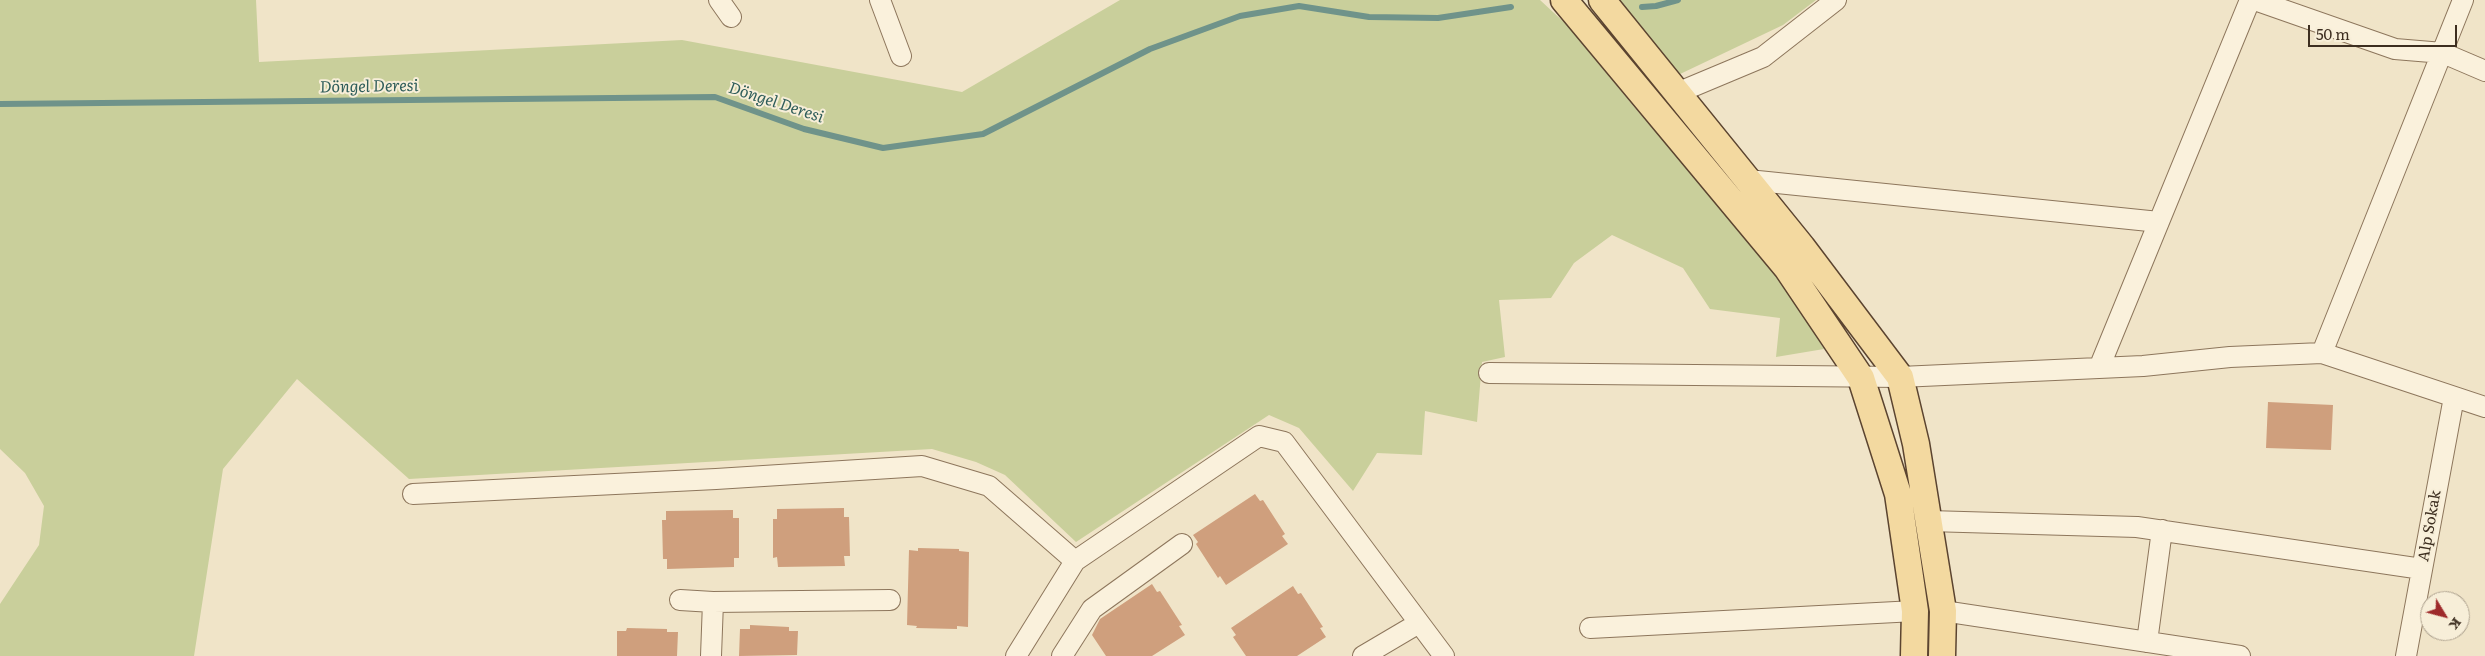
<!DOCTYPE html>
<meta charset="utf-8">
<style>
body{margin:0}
#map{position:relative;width:2485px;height:656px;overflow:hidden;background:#f0e4c8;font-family:Literata,serif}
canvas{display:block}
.north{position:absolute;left:2420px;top:591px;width:50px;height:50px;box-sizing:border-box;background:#f7eed8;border:1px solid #ada18e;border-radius:50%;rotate:127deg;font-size:14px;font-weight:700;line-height:20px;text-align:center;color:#3d2e20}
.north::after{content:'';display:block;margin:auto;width:18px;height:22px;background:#9e2a2b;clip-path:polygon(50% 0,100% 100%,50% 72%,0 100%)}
.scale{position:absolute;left:2308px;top:25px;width:149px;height:22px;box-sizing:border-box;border:2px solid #3d2e20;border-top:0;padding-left:6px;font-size:15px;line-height:18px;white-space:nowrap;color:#3d2e20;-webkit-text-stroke:4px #f7eed8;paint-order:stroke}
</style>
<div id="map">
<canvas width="2485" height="656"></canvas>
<div class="north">K</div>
<div class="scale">50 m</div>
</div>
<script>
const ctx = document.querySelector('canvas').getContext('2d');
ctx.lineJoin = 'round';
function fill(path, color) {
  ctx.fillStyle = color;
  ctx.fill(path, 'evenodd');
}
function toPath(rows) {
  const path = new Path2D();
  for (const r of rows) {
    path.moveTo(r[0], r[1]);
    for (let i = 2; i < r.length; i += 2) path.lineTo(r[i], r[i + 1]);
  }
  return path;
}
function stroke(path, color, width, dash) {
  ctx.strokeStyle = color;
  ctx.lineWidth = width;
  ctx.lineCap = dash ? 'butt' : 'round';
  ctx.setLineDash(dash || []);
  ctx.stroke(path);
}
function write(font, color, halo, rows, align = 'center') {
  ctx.font = font + ' Literata,serif';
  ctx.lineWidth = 4;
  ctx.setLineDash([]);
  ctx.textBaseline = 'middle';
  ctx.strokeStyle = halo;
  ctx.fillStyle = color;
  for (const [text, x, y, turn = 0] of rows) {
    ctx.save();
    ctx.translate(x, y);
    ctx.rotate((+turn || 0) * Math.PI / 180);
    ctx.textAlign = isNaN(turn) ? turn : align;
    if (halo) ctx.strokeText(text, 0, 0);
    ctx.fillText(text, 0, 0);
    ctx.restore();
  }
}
const green = toPath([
 [0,0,256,0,259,62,682,40,962,92,1120,0,1540,0,1567,25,1635,108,1776,268,1824,349,1776,357,1780,318,1710,309,1683,268,1612,235,1574,263,1551,298,1499,300,1505,357,1482,362,1477,422,1425,411,1422,455,1377,453,1353,491,1299,428,1269,415,1076,542,1005,475,976,462,932,449,409,479,297,379,223,469,194,656,0,656,0,604,39,545,44,506,25,473,0,449],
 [1620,0,1816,0,1783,25,1678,75]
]);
const stream = toPath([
 [1642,7,1656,6,1678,0],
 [0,104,715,97,804,129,883,148,983,134,1150,49,1240,16,1299,6,1369,17,1438,18,1511,7]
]);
const building = toPath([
 [2268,402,2333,405,2331,450,2266,448],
 [1255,494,1260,501,1263,500,1285,534,1282,536,1288,544,1226,585,1220,576,1218,578,1196,544,1198,542,1193,535],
 [844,508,844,517,849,517,850,556,844,556,845,566,778,567,777,557,773,558,773,519,777,519,777,509],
 [733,510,733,518,739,518,739,558,734,558,734,567,667,569,667,559,663,559,662,520,666,520,666,511],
 [918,548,959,549,959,551,969,552,968,627,957,626,957,629,916,628,917,626,907,625,909,550,918,551],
 [1152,584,1157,592,1160,591,1182,625,1179,626,1185,635,1152,656,1106,656,1092,635,1100,619],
 [1293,586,1298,594,1301,593,1323,627,1320,628,1326,637,1297,656,1246,656,1233,637,1236,635,1231,628],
 [750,625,789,627,789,631,798,631,797,655,739,656,740,629,750,629],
 [627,628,667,629,667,632,678,632,677,656,617,656,617,631,626,631]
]);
const minor = toPath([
 [719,0,731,17],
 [880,0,901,56],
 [2255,0,2395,49,2443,53,2485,71],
 [1677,93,1763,57,1836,0],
 [1748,180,2159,222],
 [2322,353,2463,0],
 [2099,368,2250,0],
 [1489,373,1900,377,2143,366,2230,357,2322,353,2485,407],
 [413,494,716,479,922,466,989,486,1075,561],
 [1929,521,2137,527,2422,569],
 [680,600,713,602,890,600],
 [1943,611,2240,656],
 [1590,628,1915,611],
 [2147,642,2162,530],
 [711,656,713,602],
 [1016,656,1075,561,1259,436,1284,442,1444,656],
 [1062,656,1092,609,1182,544],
 [1363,656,1419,623],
 [2406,656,2454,397]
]);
const major = toPath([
 [1564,0,1787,268,1861,378,1898,494,1915,611,1914,656],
 [1602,0,1802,247,1900,377,1916,444,1943,611,1942,656]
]);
const streetNames = [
 ["Alp Sokak",2430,526,-80]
];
const waterNames = [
 ["Döngel Deresi",369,87,-1],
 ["Döngel Deresi",776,103,18]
];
fill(green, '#c9cf9b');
stroke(stream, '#6f938a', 6);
fill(building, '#cf9f7d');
stroke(minor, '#8d765c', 22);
stroke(major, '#5b4430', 29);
stroke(minor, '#faf1dc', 20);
stroke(major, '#f3d9a0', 26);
write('15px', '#3d2e20', '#f7eed8', streetNames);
write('italic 16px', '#2f5d5a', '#f7eed8', waterNames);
</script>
